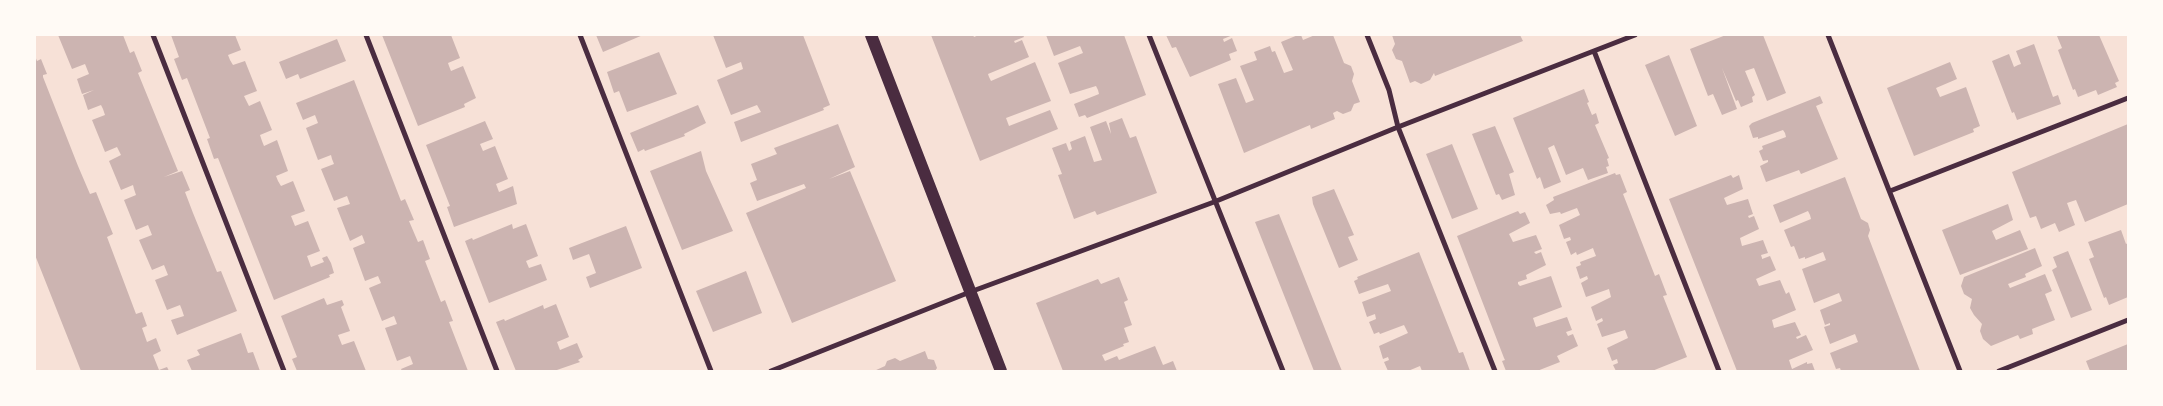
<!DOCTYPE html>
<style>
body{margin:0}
#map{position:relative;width:2163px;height:406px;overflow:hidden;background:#f7e1d7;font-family:Figtree,sans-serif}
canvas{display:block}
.frame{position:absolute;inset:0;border:36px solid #fffaf5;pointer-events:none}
</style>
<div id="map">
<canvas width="2163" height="406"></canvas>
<div class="frame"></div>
</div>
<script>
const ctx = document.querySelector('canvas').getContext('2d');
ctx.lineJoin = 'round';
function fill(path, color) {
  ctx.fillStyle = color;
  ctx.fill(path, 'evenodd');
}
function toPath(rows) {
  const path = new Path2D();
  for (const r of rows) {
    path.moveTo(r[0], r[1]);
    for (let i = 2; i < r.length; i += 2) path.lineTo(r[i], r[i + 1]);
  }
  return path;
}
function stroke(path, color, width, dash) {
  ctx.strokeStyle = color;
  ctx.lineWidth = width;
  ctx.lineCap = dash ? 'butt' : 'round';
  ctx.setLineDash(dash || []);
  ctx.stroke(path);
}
const building = toPath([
 [58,35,123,35,130,53,134,51,142,71,138,73,178,171,164,177,182,171,190,190,185,192,193,213,217,272,221,271,237,311,177,335,171,320,184,316,182,310,180,305,167,310,155,280,168,275,164,265,152,270,139,240,152,235,148,225,136,230,124,200,136,195,134,189,133,185,121,190,109,161,121,155,117,147,105,152,92,120,105,115,103,109,101,105,88,110,83,95,94,90,82,94,77,79,89,74,85,64,72,69],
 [171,35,235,35,241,50,228,55,230,60,233,65,245,61,257,91,244,96,249,106,260,101,272,130,260,135,262,141,264,146,277,140,288,171,276,176,278,181,281,186,293,181,305,211,291,216,295,226,308,221,320,251,307,256,311,267,324,262,322,258,327,256,331,263,334,273,329,275,330,277,274,300,218,158,214,159,207,139,210,138,187,78,182,80,174,59,179,57],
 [382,35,451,35,460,58,448,63,449,66,451,71,463,66,476,98,464,104,465,107,418,126],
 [596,35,643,35,603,52],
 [713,35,803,35,830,105,823,108,824,110,741,142,734,122,761,112,757,105,731,115,717,80,743,69,741,62,726,68],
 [931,35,973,35,974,37,979,35,1023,35,1024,37,1014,41,1015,43,1022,40,1029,57,988,74,989,77,991,81,1035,62,1051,101,1006,118,1009,126,1050,110,1058,129,980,161],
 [1046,35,1124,35,1146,95,1087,118,1085,115,1079,117,1074,104,1099,94,1098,90,1096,86,1070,94,1058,63,1083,53,1080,46,1054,56],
 [1166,35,1233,35,1223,39,1224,42,1232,38,1237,51,1229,54,1231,60,1190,77,1176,47,1172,48],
 [1298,35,1301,35,1303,40,1315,35,1333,35,1344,63,1351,66,1354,74,1352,81,1360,102,1354,104,1351,111,1343,114,1337,111,1333,113,1335,119,1311,129,1310,125,1244,153,1218,84,1236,78,1246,103,1254,100,1240,66,1257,60,1254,52,1270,46,1272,52,1275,51,1284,73,1293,70,1281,42],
 [1392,35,1520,35,1523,41,1435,76,1434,73,1430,80,1421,84,1415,81,1410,83,1402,61,1396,59,1392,50,1395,44],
 [1726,35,1763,35,1786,93,1767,101,1754,68,1745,71,1755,95,1752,97,1753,102,1741,107,1738,100,1736,101,1722,68,1737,109,1722,115,1713,94,1708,96,1690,49],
 [2094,35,2099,35,2119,81,2115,83,2117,87,2098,95,2096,90,2078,97,2075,89,2073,90,2058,50,2062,48,2057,36],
 [337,39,346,61,300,79,298,74,286,79,279,62],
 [2034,44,2053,97,2058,95,2061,104,2017,120,2014,112,2012,113,1992,61,2009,54,2014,67,2018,65,2021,64,2016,51],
 [659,52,677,94,627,112,619,91,614,93,607,72],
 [1669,55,1697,126,1675,136,1645,65],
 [35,56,37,61,41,59,47,74,43,75,43,77,78,166,90,194,96,192,113,234,107,237,136,314,142,312,147,326,142,328,147,342,156,338,161,351,153,355,159,370,167,367,169,371,81,371,35,255],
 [1950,62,1957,79,1936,88,1940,97,1966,87,1980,126,1973,129,1974,132,1914,156,1887,88],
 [354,80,401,201,405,199,414,220,409,221,418,242,423,240,430,259,425,261,441,302,445,300,453,321,449,322,468,371,402,371,401,369,413,364,410,356,397,361,385,328,397,324,394,316,382,321,369,288,381,283,378,276,365,281,353,248,365,243,362,235,350,241,337,208,350,204,347,196,334,201,321,169,334,164,332,159,331,155,318,160,306,128,318,123,315,115,303,120,296,103],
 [1584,89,1589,102,1587,103,1592,115,1596,113,1599,123,1595,125,1609,158,1607,159,1609,166,1606,167,1608,173,1588,180,1583,168,1566,175,1554,145,1548,148,1561,182,1544,189,1540,177,1537,179,1513,118],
 [1820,96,1823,103,1816,106,1838,159,1801,174,1799,170,1766,182,1760,166,1768,162,1768,160,1763,161,1759,151,1763,149,1762,146,1786,137,1785,133,1783,130,1758,139,1758,137,1753,138,1749,126,1752,123],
 [698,105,706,123,684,134,685,136,645,151,644,149,638,152,630,133],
 [1122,118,1130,138,1136,136,1157,193,1097,215,1095,211,1074,219,1058,175,1062,174,1052,148,1066,143,1069,151,1072,149,1070,142,1085,136,1094,162,1102,160,1090,127,1106,121,1111,134,1109,123],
 [485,121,493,139,480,144,483,151,495,146,508,179,496,184,499,192,513,186,517,204,454,227,447,207,450,206,426,145],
 [838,124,855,167,829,179,850,171,896,281,792,323,746,213,806,188,804,184,757,201,750,183,757,180,751,164,777,154,774,148],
 [2128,124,2128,204,2085,222,2076,200,2067,203,2075,225,2059,232,2055,223,2041,229,2036,216,2030,218,2012,172],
 [1495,126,1514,172,1509,174,1515,195,1502,200,1499,194,1496,195,1472,134],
 [1452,144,1478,209,1452,219,1426,154],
 [701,151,706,171,733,231,682,250,650,171],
 [1615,173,1616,175,1620,174,1627,192,1623,194,1655,276,1659,274,1667,295,1663,296,1687,357,1652,371,1616,371,1613,365,1618,363,1617,359,1612,361,1607,348,1628,338,1625,330,1602,337,1597,324,1603,321,1602,318,1596,321,1591,307,1611,297,1609,289,1586,297,1581,283,1588,279,1587,276,1580,279,1576,267,1581,265,1580,262,1596,256,1594,251,1593,248,1577,255,1576,252,1571,255,1566,242,1571,240,1570,237,1564,239,1559,225,1580,215,1577,208,1561,214,1560,212,1550,214,1546,205,1554,200,1553,197],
 [1731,175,1733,178,1739,175,1743,189,1724,198,1727,205,1748,199,1753,214,1748,216,1749,218,1754,216,1759,229,1740,238,1742,246,1763,240,1768,253,1761,255,1762,258,1762,259,1770,256,1776,270,1756,279,1759,286,1780,280,1786,294,1789,292,1796,310,1772,320,1774,328,1795,322,1801,335,1796,337,1797,339,1806,335,1813,350,1789,360,1792,369,1807,362,1807,364,1812,363,1815,371,1737,371,1669,199],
 [1845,177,1861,219,1868,223,1870,230,1868,236,1920,371,1841,371,1840,368,1836,369,1830,353,1858,342,1855,334,1830,344,1824,327,1830,325,1830,323,1825,325,1820,310,1842,301,1839,293,1814,303,1802,269,1826,260,1823,252,1805,259,1805,257,1799,259,1794,246,1791,247,1784,230,1811,219,1810,215,1808,211,1780,223,1773,205],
 [1334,189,1354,235,1348,237,1358,260,1339,268,1313,204,1312,197],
 [2008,204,2013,220,1992,231,1996,240,2020,230,2028,249,1960,275,1942,230],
 [1518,211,1520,214,1525,212,1530,223,1509,234,1513,242,1536,235,1542,249,1534,252,1536,254,1541,252,1546,265,1526,275,1527,279,1518,282,1518,284,1520,286,1551,276,1562,307,1533,318,1536,327,1567,317,1572,330,1566,332,1568,336,1573,334,1578,346,1557,356,1560,362,1537,371,1506,371,1502,361,1505,360,1504,358,1457,236],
 [1279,214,1337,359,1342,371,1314,371,1255,222],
 [512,224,513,229,526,224,538,256,526,261,529,268,541,264,547,280,489,303,465,241,472,238,473,240],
 [626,226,642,268,590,288,586,277,596,273,589,254,573,260,569,248],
 [2121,230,2126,244,2128,243,2128,297,2109,305,2106,297,2104,298,2089,259,2094,257,2088,242],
 [2035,248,2042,266,2025,274,2026,277,2008,284,2010,288,2045,274,2052,291,2045,294,2055,320,2032,329,2033,334,2020,339,2018,335,1991,346,1983,339,1980,331,1982,324,1974,315,1970,308,1972,299,1964,294,1961,286,1964,277],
 [2068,251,2092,310,2071,318,2052,270,2057,267,2053,257],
 [1419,252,1459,353,1463,352,1470,371,1422,371,1420,366,1408,371,1388,371,1384,362,1389,360,1388,357,1383,359,1379,346,1408,333,1404,325,1380,334,1379,332,1374,334,1369,322,1376,319,1375,314,1367,317,1362,302,1391,291,1388,284,1359,294,1354,281,1358,279,1357,277],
 [746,271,762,313,713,332,696,291],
 [1119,277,1128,300,1124,302,1132,325,1124,328,1129,342,1123,344,1124,346,1102,355,1105,361,1117,356,1119,360,1155,346,1163,365,1173,361,1177,371,1063,371,1036,303,1098,279,1101,284],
 [324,298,327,305,342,300,344,305,341,307,350,331,338,335,342,345,354,341,366,371,297,371,292,359,297,357,281,316],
 [556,304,569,337,557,342,560,350,577,343,583,357,578,360,580,362,554,371,516,371,496,322,504,319,505,321,543,305,544,309],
 [241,333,248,353,253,352,260,371,192,371,187,360,200,355,197,350],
 [2128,344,2128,371,2090,371,2086,361],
 [925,351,928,359,934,360,937,368,935,371,874,371,885,366,887,361,895,358,900,361]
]);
const minor = toPath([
 [153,35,284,371],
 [366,35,497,371],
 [580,35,711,371],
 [1149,35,1283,371],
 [1367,35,1389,90,1398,127,1495,371],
 [1828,35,1960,371],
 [1594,51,1719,371],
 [1890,191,2128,98],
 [771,371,970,292,1214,202,1398,127,1635,35],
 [1999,371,2128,320]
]);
const primary = toPath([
 [871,35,1001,371]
]);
fill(building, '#ccb4b1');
stroke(minor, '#4a2c40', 5);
stroke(primary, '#4a2c40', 12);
</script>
